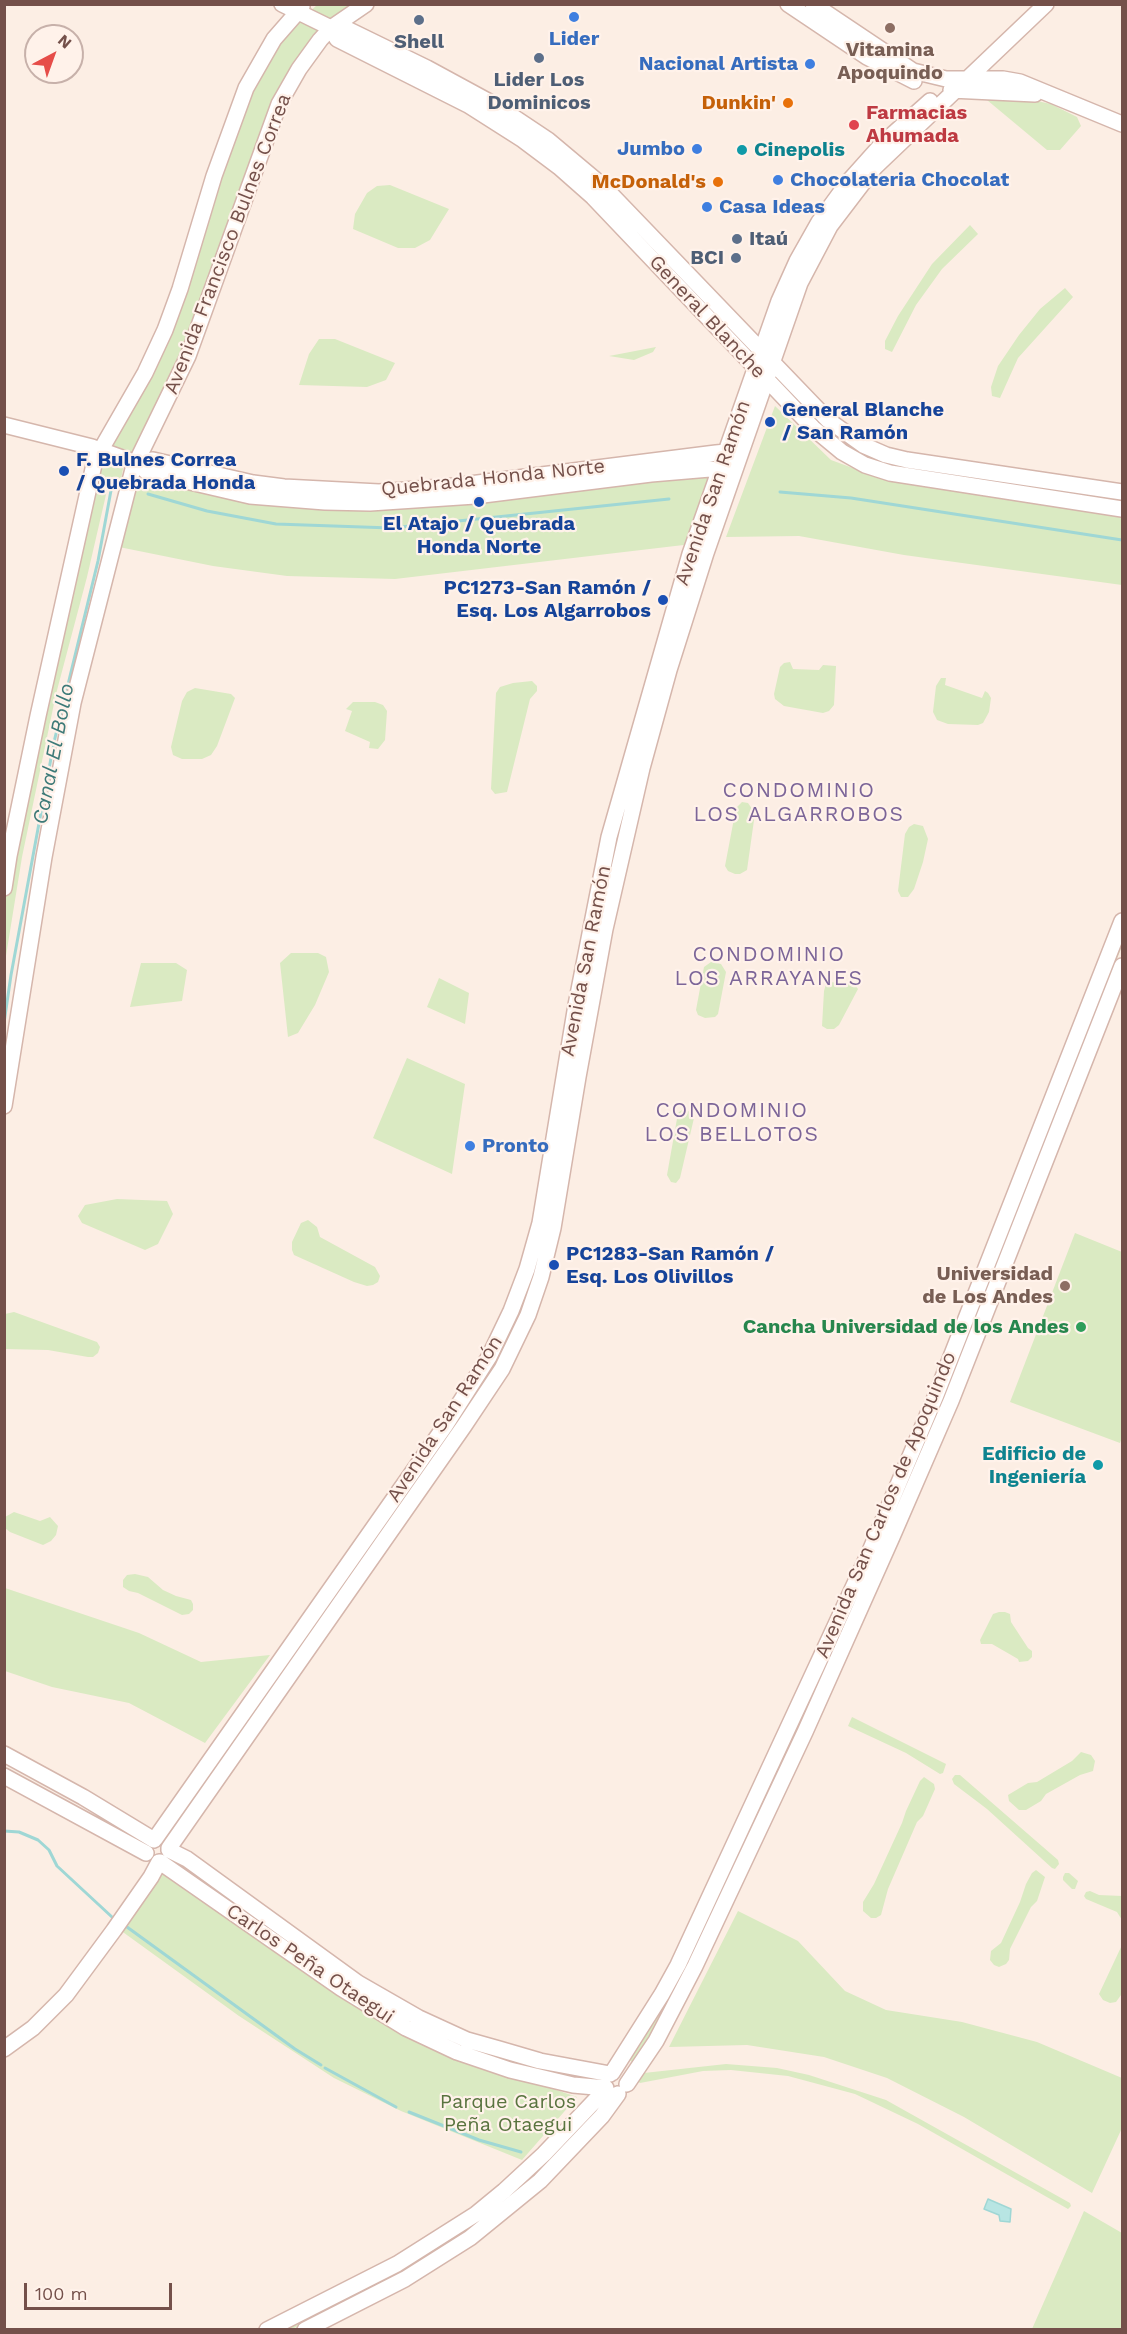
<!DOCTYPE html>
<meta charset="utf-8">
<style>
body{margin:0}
#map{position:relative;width:1127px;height:2334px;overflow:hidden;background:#fceee4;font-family:"Work Sans",sans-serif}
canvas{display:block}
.frame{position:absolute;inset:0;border:6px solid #74504a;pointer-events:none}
.north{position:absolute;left:24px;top:24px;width:60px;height:60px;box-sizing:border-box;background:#fff2ea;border:2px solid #c7b1aa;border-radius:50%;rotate:41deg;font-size:16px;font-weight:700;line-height:24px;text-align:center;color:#74504a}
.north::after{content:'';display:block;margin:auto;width:21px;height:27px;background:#e64d49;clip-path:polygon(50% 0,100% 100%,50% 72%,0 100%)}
.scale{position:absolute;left:24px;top:2283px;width:148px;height:27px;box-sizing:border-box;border:3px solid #74504a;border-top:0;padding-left:8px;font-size:18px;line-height:21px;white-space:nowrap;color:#74504a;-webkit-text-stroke:4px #fff2ea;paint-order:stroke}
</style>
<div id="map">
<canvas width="1127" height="2334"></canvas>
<div class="frame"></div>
<div class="north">N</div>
<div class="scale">100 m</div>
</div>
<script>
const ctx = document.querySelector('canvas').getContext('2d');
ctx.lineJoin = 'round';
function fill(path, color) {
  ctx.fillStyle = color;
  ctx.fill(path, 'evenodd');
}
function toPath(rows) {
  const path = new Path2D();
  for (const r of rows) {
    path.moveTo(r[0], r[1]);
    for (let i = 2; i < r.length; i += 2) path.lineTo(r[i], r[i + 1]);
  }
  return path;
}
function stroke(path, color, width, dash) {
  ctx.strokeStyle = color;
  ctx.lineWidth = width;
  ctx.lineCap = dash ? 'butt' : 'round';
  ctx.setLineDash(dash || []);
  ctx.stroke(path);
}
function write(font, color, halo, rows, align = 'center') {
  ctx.font = font + ' "Work Sans",sans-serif';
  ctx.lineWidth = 4.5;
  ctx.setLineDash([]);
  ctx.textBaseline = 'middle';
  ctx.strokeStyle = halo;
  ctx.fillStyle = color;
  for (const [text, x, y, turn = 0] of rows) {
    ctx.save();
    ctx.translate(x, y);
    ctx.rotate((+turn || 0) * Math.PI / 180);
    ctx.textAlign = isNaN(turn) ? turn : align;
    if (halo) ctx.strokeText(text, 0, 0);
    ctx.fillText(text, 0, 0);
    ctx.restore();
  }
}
const green = toPath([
 [317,5,356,5,311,41,195,327,131,454,107,444,132,402,250,89,273,46],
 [988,96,1014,96,1051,104,1077,117,1081,126,1060,150,1047,150,987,100],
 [390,185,449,209,430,240,415,248,398,248,353,229,355,214,367,193,377,186],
 [970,225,978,234,942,269,916,305,892,352,885,349,885,341,898,316,932,264],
 [1065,288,1073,297,1018,358,1000,398,992,396,991,387,998,366,1019,335,1040,309],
 [319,339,335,339,395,363,386,380,367,387,299,385,309,354],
 [656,347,653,352,634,360,609,356],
 [774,377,777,378,836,435,855,449,875,458,971,477,971,479,885,466,865,459,833,440],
 [775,406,831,460,888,481,1122,516,1122,585,904,555,799,536,726,537],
 [99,463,124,464,119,489,108,486,87,577,56,694,22,857,5,962,4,899,11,856],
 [697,473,711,480,692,544,395,579,287,576,213,566,119,547,135,487,148,479,233,499,299,507,394,510,452,504],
 [790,662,793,669,819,670,823,665,836,666,834,705,829,711,823,713,784,706,775,699,774,694,780,667,784,663],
 [941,678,946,678,945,685,982,698,985,691,988,693,991,698,989,712,983,723,978,725,948,724,937,720,933,712,936,686],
 [532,681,537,686,537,691,530,699,507,792,495,794,491,789,496,693,500,687,513,683],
 [195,688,231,694,235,698,217,746,211,755,202,759,182,759,173,755,171,747,182,701,187,692],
 [353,702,375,702,383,705,387,711,385,740,378,749,369,748,370,742,345,731,352,711,346,709],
 [742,802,748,803,755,813,747,870,740,874,735,874,728,871,725,866,736,808],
 [914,824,923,826,928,839,923,862,914,889,908,897,901,897,898,891,905,834,909,827],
 [1122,930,1122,946,974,1324,969,1323],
 [291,953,318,953,326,957,329,972,315,1005,298,1033,288,1037,280,963],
 [711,962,721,964,726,972,718,1014,715,1017,705,1018,698,1015,696,1010,704,967],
 [141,963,176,963,187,970,182,1001,130,1007],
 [439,978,469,993,465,1024,427,1007],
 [830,982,854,984,858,989,839,1025,834,1029,827,1029,822,1026,824,991,826,984],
 [407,1058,465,1084,452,1174,373,1138],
 [683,1109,693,1113,694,1118,680,1178,676,1183,671,1182,667,1175,678,1113],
 [117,1199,167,1201,173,1214,158,1244,145,1250,82,1223,78,1216,85,1205],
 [308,1220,317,1227,320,1237,375,1267,380,1276,378,1282,373,1285,367,1286,354,1282,294,1255,292,1250,292,1242,301,1223],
 [546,1231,527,1299,507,1344,426,1467,169,1838,165,1836,440,1441],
 [1075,1233,1122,1252,1122,1437,1120,1443,1010,1402],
 [14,1312,97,1342,100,1347,98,1353,93,1357,88,1357,48,1350,5,1349,5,1314],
 [937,1407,942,1411,699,1945,655,2028,632,2062,627,2057],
 [14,1512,40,1521,50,1517,58,1526,56,1535,51,1541,43,1545,10,1532,5,1528,5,1517],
 [135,1574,148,1577,163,1590,176,1596,191,1600,193,1604,193,1610,189,1614,182,1615,138,1593,129,1591,123,1587,123,1580,127,1575],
 [5,1588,139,1633,201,1662,270,1655,205,1743,129,1703,52,1687,5,1671],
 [999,1612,1005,1612,1010,1614,1011,1622,1028,1648,1032,1651,1032,1657,1028,1661,1019,1662,1018,1659,992,1644,981,1644,980,1640,993,1614],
 [852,1717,946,1764,943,1773,940,1774,906,1753,848,1726],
 [1081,1752,1091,1755,1095,1761,1093,1771,1080,1775,1046,1794,1041,1801,1026,1810,1019,1810,1009,1801,1008,1795,1028,1783,1037,1782,1072,1761],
 [955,1775,960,1775,1058,1860,1059,1864,1055,1869,1052,1868,987,1809,954,1784,952,1779],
 [924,1777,934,1784,935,1789,923,1816,917,1822,888,1889,881,1915,876,1918,871,1918,863,1911,863,1902,874,1884,902,1823,906,1811,920,1781],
 [1036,1870,1045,1877,1037,1901,1031,1907,1010,1949,1009,1960,1006,1964,999,1967,994,1965,990,1960,991,1951,1001,1943,1020,1902,1026,1884,1032,1873],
 [166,1873,433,2048,577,2097,522,2160,401,2111,334,2078,239,2016,120,1930,159,1875],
 [1065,1873,1069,1873,1078,1881,1075,1889,1072,1889,1063,1880,1063,1877],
 [1090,1891,1099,1895,1122,1896,1122,1920,1117,1912,1086,1899,1084,1896,1086,1892],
 [738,1911,798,1941,845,1991,886,2010,962,2022,1037,2042,1122,2078,1122,2128,1092,2193,964,2117,887,2078,824,2057,747,2045,669,2047],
 [1122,1945,1121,1995,1116,2002,1110,2003,1103,2000,1099,1994],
 [726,2064,777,2068,809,2075,886,2100,1070,2203,1071,2206,1068,2209,918,2124,855,2094,788,2076,731,2070,703,2071,640,2083,637,2081,644,2073],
 [606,2103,534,2178,471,2229,414,2268,292,2329,280,2330,375,2284,405,2267,587,2111],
 [1084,2211,1122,2233,1122,2329,1032,2329]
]);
const water = toPath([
 [988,2199,1011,2209,1010,2222,1000,2221,999,2215,984,2209,988,2199]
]);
const stream = toPath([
 [780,492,851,498,1122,540],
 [148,494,207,511,276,524,391,528,669,499],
 [4,1023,11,975,54,742,98,561,112,485],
 [4,1831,19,1832,38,1840,49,1850,57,1866,112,1917],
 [127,1927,295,2049,321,2065],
 [325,2068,396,2107],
 [409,2112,479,2140,521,2152]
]);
const secondary = toPath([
 [282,4,331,28,347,29,427,68,497,106,548,140,604,187,828,420,863,445,886,455,907,460,1122,492],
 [788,4,867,57,914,81],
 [813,4,913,71,946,79,1003,79,1020,82,1122,124],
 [331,28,337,39,468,105,523,140,559,167,593,197,813,428,842,452,865,465,890,473,1122,509],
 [951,90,1035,94],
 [4,425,92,447,136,463,147,472,250,496,325,502,370,503,475,496,651,474,710,469,728,471],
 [136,463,153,460,253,483,284,487,379,492,454,486,716,453,726,452,734,455],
 [4,888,9,856,38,716,95,460,145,373,165,330,180,289,214,176,246,88,274,39,302,7],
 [4,1106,44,857,73,703,133,469,188,356,279,104,299,69,320,40,331,28,366,4],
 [4,1754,83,1797,154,1840],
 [4,1776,146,1853],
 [155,1839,445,1426,489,1357,511,1311,527,1269,540,1223,576,1005,609,837,690,554,779,301,797,261,819,222,849,181,883,143,930,101],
 [169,1848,464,1426,502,1369,528,1315,541,1277,553,1228,578,1077,605,929,642,768,669,670,706,553,800,283,830,226,875,167,1046,4],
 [169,1850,187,1859,358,1983,419,2018,467,2040,499,2049,540,2061,610,2074],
 [160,1862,341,1988,406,2028,457,2052,510,2070,573,2085,606,2088],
 [4,2049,33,2028,66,1995,114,1930,151,1877,159,1862],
 [612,2073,662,1994,678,1965,870,1551,936,1395,1122,921],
 [627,2084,656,2041,695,1966,805,1732,892,1537,951,1401,1122,966],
 [267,2330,397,2264,476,2214,504,2191,544,2154,606,2089],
 [305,2330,405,2279,470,2238,540,2181,602,2116,618,2094]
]);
const markers = [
 [574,17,6,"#3f7fe0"],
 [419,20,6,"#5c6f8a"],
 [890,28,6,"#8d6e63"],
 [539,58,6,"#5c6f8a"],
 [810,64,6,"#3f7fe0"],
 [788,103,6,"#e8710a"],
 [854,125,6,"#e0444e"],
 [697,149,6,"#3f7fe0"],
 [742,150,6,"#0f9aa8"],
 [778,180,6,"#3f7fe0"],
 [718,182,6,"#e8710a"],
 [707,207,6,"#3f7fe0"],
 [737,239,6,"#5c6f8a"],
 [736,258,6,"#5c6f8a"],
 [770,422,6,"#1a4fb4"],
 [64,471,6,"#1a4fb4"],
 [479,502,6,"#1a4fb4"],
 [663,600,6,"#1a4fb4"],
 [470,1146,6,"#3f7fe0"],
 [554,1265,6,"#1a4fb4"],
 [1065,1286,6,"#8d6e63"],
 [1081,1327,6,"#2e9e5b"],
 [1098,1465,6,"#0f9aa8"]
];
const shopNames = [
 ["Lider",574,39,"center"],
 ["Nacional Artista",798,64,"right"],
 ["Jumbo",685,149,"right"],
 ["Chocolateria Chocolat",790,180],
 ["Casa Ideas",719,207],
 ["Pronto",482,1146]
];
const serviceNames = [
 ["Shell",419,42],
 ["Lider Los",539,80],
 ["Dominicos",539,103],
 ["Itaú",749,239,"left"],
 ["BCI",724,258,"right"]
];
const educationNames = [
 ["Vitamina",890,50],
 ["Apoquindo",890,73],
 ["Universidad",1053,1274,"right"],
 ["de Los Andes",1053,1297,"right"]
];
const foodNames = [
 ["Dunkin'",776,103],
 ["McDonald's",706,182]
];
const healthNames = [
 ["Farmacias",866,113],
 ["Ahumada",866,136]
];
const cultureNames = [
 ["Cinepolis",754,150],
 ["Edificio de",1086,1454,"right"],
 ["Ingeniería",1086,1477,"right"]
];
const streetNames = [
 ["Avenida Francisco Bulnes Correa",228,244,-69],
 ["General Blanche",707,317,47],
 ["Quebrada Honda Norte",493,478,-6],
 ["Avenida San Ramón",713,493,-71],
 ["Avenida San Ramón",586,961,-79],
 ["Avenida San Ramón",445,1419,-57],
 ["Avenida San Carlos de Apoquindo",886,1505,-67],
 ["Carlos Peña Otaegui",310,1964,34]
];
const transitNames = [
 ["General Blanche",782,410],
 ["/ San Ramón",782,433],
 ["F. Bulnes Correa",76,460],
 ["/ Quebrada Honda",76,483],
 ["El Atajo / Quebrada",479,524,"center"],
 ["Honda Norte",479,547,"center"],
 ["PC1273-San Ramón /",651,588,"right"],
 ["Esq. Los Algarrobos",651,611,"right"],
 ["PC1283-San Ramón /",566,1254],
 ["Esq. Los Olivillos",566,1277]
];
const leisureNames = [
 ["Cancha Universidad de los Andes",1069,1327]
];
const parkNames = [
 ["Parque Carlos",508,2102],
 ["Peña Otaegui",508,2125]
];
const waterNames = [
 ["Canal El Bollo",54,754,-79]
];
const neighbourhoodNames = [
 ["CONDOMINIO",799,791],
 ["LOS ALGARROBOS",799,815],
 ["CONDOMINIO",769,955],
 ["LOS ARRAYANES",769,979],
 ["CONDOMINIO",732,1111],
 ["LOS BELLOTOS",732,1135]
];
fill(green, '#daeac2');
fill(water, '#b8e5e3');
stroke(water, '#9fd7d5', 1.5);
stroke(stream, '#9fd7d5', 3);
stroke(secondary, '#d5b6ac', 18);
stroke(secondary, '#fff', 15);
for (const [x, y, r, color] of markers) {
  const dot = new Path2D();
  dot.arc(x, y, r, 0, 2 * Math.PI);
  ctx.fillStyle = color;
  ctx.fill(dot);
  stroke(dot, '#fff2ea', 2);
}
write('bold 20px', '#366cbe', '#fff2ea', shopNames, 'left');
write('bold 20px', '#4e5e75', '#fff2ea', serviceNames);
write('bold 20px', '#785e54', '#fff2ea', educationNames);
write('bold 20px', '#c56008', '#fff2ea', foodNames, 'right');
write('bold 20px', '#be3a42', '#fff2ea', healthNames, 'left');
write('bold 20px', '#0d838f', '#fff2ea', cultureNames, 'left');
write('20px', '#74504a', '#fff2ea', streetNames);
write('bold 20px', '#164399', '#fff2ea', transitNames, 'left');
write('bold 20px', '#27864d', '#fff2ea', leisureNames, 'right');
write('20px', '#59743f', '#fff2ea', parkNames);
write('italic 21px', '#3d7a78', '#fff2ea', waterNames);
ctx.letterSpacing = '1.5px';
write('21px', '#7c6598', '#fff2ea', neighbourhoodNames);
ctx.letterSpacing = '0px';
</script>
